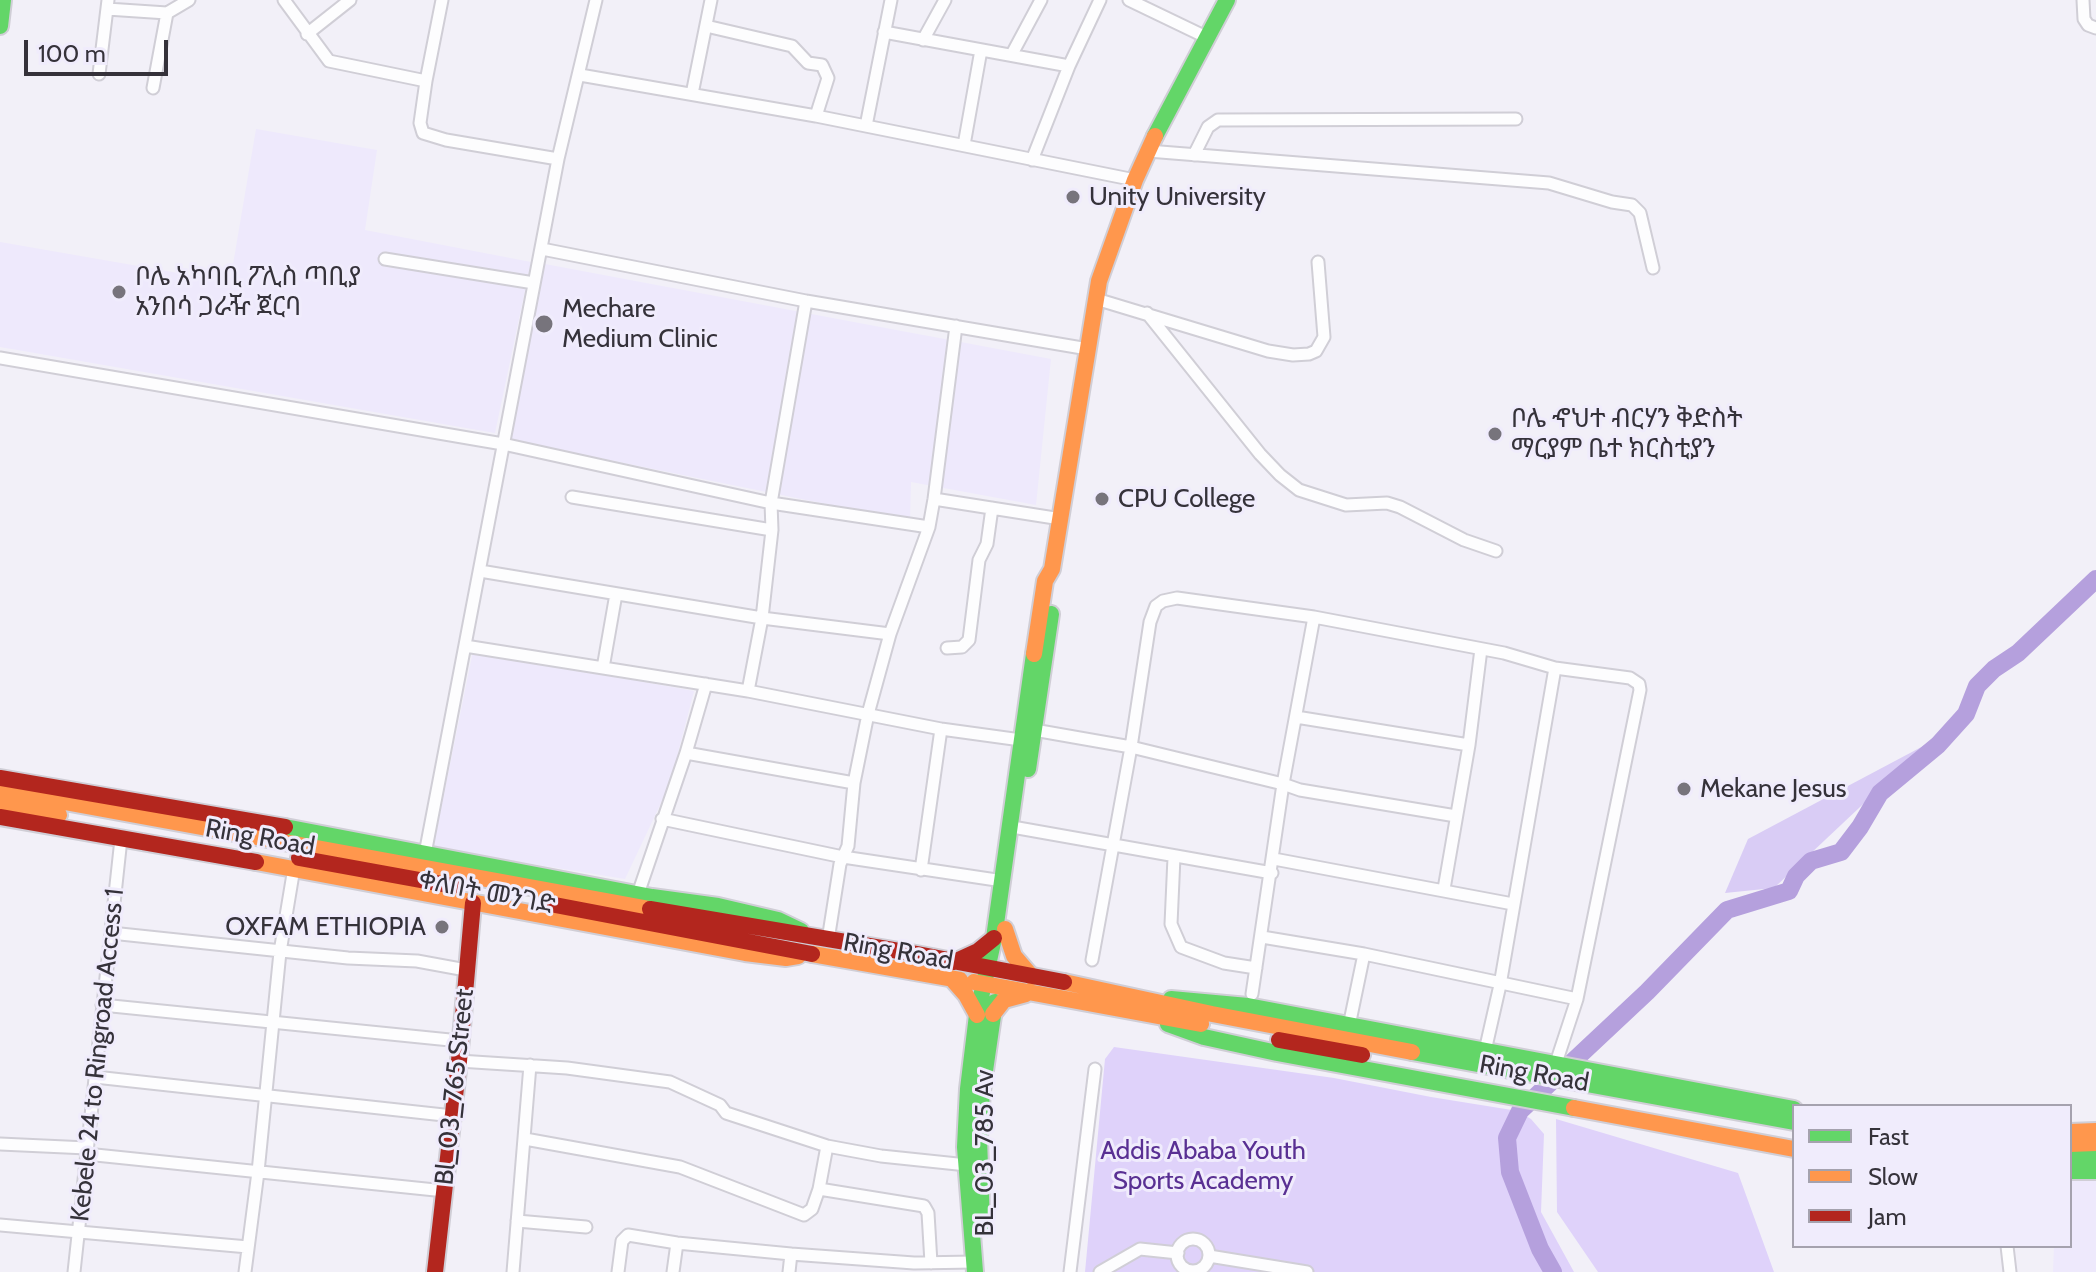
<!DOCTYPE html>
<meta charset="utf-8">
<style>
body{margin:0}
#map{position:relative;width:2096px;height:1272px;overflow:hidden;background:#f2f0f8;font-family:Cabin,sans-serif}
canvas{display:block}
.legend{position:absolute;left:1792px;top:1104px;width:280px;height:144px;box-sizing:border-box;background:#f0ecfc;border:2px solid #a5a2ae;margin:0;padding:10px 14px;list-style:none;font-size:24px;color:#35323a}
.legend li{display:flex;align-items:center;gap:16px;height:40px}
.legend b{width:40px;border:2px solid #a5a2ae}
.scale{position:absolute;left:24px;top:40px;width:144px;height:36px;box-sizing:border-box;border:4px solid #35323a;border-top:0;padding-left:10px;font-size:24px;line-height:28px;white-space:nowrap;color:#35323a;-webkit-text-stroke:6px #f0ecfc;paint-order:stroke}
</style>
<div id="map">
<canvas width="2096" height="1272"></canvas>
<ul class="legend">
<li><b style="height:10px;background:#63d668"></b>Fast</li>
<li><b style="height:10px;background:#ff974d"></b>Slow</li>
<li><b style="height:10px;background:#b3261e"></b>Jam</li>
</ul>
<div class="scale">100 m</div>
</div>
<script>
const ctx = document.querySelector('canvas').getContext('2d');
ctx.lineJoin = 'round';
function fill(path, color) {
  ctx.fillStyle = color;
  ctx.fill(path, 'evenodd');
}
function toPath(rows) {
  const path = new Path2D();
  for (const r of rows) {
    if (r.length === 3) {
      path.moveTo(r[0] + r[2], r[1]);
      path.arc(r[0], r[1], r[2], 0, 2 * Math.PI);
      continue;
    }
    path.moveTo(r[0], r[1]);
    for (let i = 2; i < r.length; i += 2) path.lineTo(r[i], r[i + 1]);
  }
  return path;
}
function stroke(path, color, width, dash) {
  ctx.strokeStyle = color;
  ctx.lineWidth = width;
  ctx.lineCap = dash ? 'butt' : 'round';
  ctx.setLineDash(dash || []);
  ctx.stroke(path);
}
function write(font, color, halo, rows, align = 'center') {
  ctx.font = font + ' Cabin,"Noto Sans Ethiopic",sans-serif';
  ctx.lineWidth = 6;
  ctx.setLineDash([]);
  ctx.textBaseline = 'middle';
  ctx.strokeStyle = halo;
  ctx.fillStyle = color;
  for (const [text, x, y, turn = 0] of rows) {
    ctx.save();
    ctx.translate(x, y);
    ctx.rotate((+turn || 0) * Math.PI / 180);
    ctx.textAlign = isNaN(turn) ? turn : align;
    if (halo) ctx.strokeText(text, 0, 0);
    ctx.fillText(text, 0, 0);
    ctx.restore();
  }
}
const built = toPath([
 [256,129,377,150,365,230,531,262,495,433,0,347,0,242,230,282],
 [545,264,1051,359,1036,505,911,482,910,521,510,440],
 [473,651,694,691,670,784,625,879,433,848],
 [2070,1181,2096,1181,2096,1272,2053,1272,2054,1246,2070,1246]
]);
const green = toPath([
 [1114,1047,1334,1078,1431,1097,1518,1111,1531,1119,1544,1134,1541,1212,1574,1272,1085,1272,1105,1059],
 [1556,1119,1738,1173,1774,1272,1598,1272,1557,1212]
]);
const forest = toPath([
 [1927,744,1774,888,1725,893,1748,839]
]);
const river = toPath([
 [1553,1272,1540,1249,1510,1172,1507,1138,1520,1111,1647,992,1727,910,1789,891,1796,876,1811,861,1841,852,1860,827,1880,793,1938,745,1966,714,1977,686,1994,669,2018,653,2096,579]
]);
const street = toPath([
 [284,0,329,61,426,81],
 [442,0,426,81,420,123,423,133,446,140,558,159],
 [1129,0,1208,38],
 [2083,0,2084,19,2088,25,2096,28],
 [107,9,167,13,189,0],
 [706,26,792,46,808,63,822,65,828,78,816,116],
 [884,32,1069,66],
 [307,34,350,0],
 [923,40,945,0],
 [1012,54,1041,0],
 [99,74,108,0],
 [580,75,816,116,1135,180],
 [153,88,167,13],
 [692,94,711,0],
 [866,126,891,0],
 [964,145,981,50],
 [1148,151,1549,183,1612,202,1632,205,1640,213,1653,268],
 [1194,155,1208,127,1218,120,1516,119],
 [1032,160,1069,66,1100,0],
 [542,249,806,301,1088,349],
 [385,259,534,283],
 [1096,299,1268,351,1293,355,1309,354,1316,351,1324,337,1318,262],
 [1147,313,1260,454,1280,475,1299,490,1346,505,1387,503,1400,507,1464,540,1496,551],
 [0,358,503,444,771,503,929,527],
 [572,497,772,530],
 [934,499,1061,519],
 [480,571,762,618,890,634],
 [465,646,748,691,941,729,1021,740],
 [947,648,962,647,969,640,979,560,987,544,992,508],
 [603,668,616,594],
 [748,691,762,618,772,530,771,503,806,301],
 [1296,717,1469,745],
 [1034,730,1131,747,1283,784,1300,790,1456,816],
 [686,753,854,783],
 [662,819,843,857,1003,881],
 [1018,828,1272,873],
 [425,854,558,159,596,0],
 [1174,857,1171,924,1181,947,1224,963,1256,968],
 [1274,859,1513,904],
 [921,870,941,729],
 [1444,889,1469,745,1481,649],
 [638,894,686,753,706,684],
 [111,933,348,958,417,961,466,970],
 [1262,937,1364,954,1577,999],
 [828,940,840,864,848,846,854,783,868,714,890,634,929,527,934,499,956,326],
 [1092,960,1131,747,1150,622,1156,606,1163,601,1177,598,1314,617,1504,653,1555,668,1630,678,1639,684,1640,690,1577,999,1555,1066],
 [1252,994,1283,784,1314,617],
 [102,1005,460,1041],
 [1349,1026,1364,954],
 [1485,1051,1500,985,1555,668],
 [459,1061,567,1068,670,1082,720,1105,726,1113,827,1146,881,1156,967,1165],
 [95,1077,453,1116],
 [525,1139,680,1167,804,1215,812,1209,819,1189,827,1146],
 [0,1144,87,1148],
 [86,1154,445,1191],
 [819,1189,924,1206,928,1213,931,1263],
 [517,1221,586,1227],
 [0,1225,248,1247],
 [1193,1255,16],
 [2007,1246,2010,1272],
 [1209,1256,1307,1272],
 [74,1272,121,839],
 [245,1272,258,1172,280,952,294,868],
 [513,1272,530,1065],
 [618,1272,622,1241,628,1235,677,1243,791,1254,914,1263,975,1262],
 [673,1272,677,1243],
 [789,1272,791,1254],
 [1070,1272,1095,1069],
 [1100,1272,1140,1249,1178,1253]
]);
const fast = toPath([
 [0,26,3,0],
 [1155,136,1227,0],
 [1028,769,1051,614],
 [285,827,652,897,718,906,778,920,801,931],
 [1171,999,1248,1006,1794,1109],
 [1168,1024,1204,1037,1277,1053,1574,1108],
 [1412,1052,1794,1122],
 [2070,1158,2096,1158],
 [2070,1171,2096,1171],
 [982,1225,979,1138,982,1091,995,1002],
 [975,1272,965,1147,968,1089,977,1015,994,938,1034,654]
]);
const slow = toPath([
 [1034,654,1045,581,1052,569,1099,281,1135,180,1155,136],
 [0,790,650,909],
 [0,805,59,815],
 [256,862,745,953,786,958,798,956],
 [1005,929,1014,956,1032,977],
 [812,954,960,980],
 [951,978,966,995,977,1015],
 [974,982,1201,1024],
 [1064,982,1212,1014,1412,1052],
 [993,1014,1004,1000,1026,994],
 [1574,1108,1794,1149],
 [2070,1132,2096,1131],
 [2070,1144,2096,1143]
]);
const jam = toPath([
 [0,778,285,827],
 [0,817,256,862],
 [299,858,453,886],
 [555,905,812,954],
 [650,909,911,953,1064,982],
 [954,962,978,951,994,938],
 [1279,1040,1362,1055],
 [435,1272,459,1061,473,903]
]);
const markers = [
 [1073,197,8,"#77747c"],
 [119,292,8,"#77747c"],
 [544,324,10,"#77747c"],
 [1495,434,8,"#77747c"],
 [1102,499,8,"#77747c"],
 [1684,789,8,"#77747c"],
 [442,927,8,"#77747c"]
];
const poiNames = [
 ["Unity University",1089,197],
 ["ቦሌ አካባቢ ፖሊስ ጣቢያ",135,277],
 ["አንበሳ ጋራዥ ጀርባ",135,307],
 ["Mechare",562,309],
 ["Medium Clinic",562,339],
 ["ቦሌ ኆህተ ብርሃን ቅድስት",1511,419],
 ["ማርያም ቤተ ክርስቲያን",1511,449],
 ["CPU College",1118,499],
 ["Mekane Jesus",1700,789],
 ["OXFAM ETHIOPIA",426,927,"right"]
];
const streetNames = [
 ["Ring Road",260,838,10],
 ["ቀለበት መንገድ",487,893,11],
 ["Ring Road",898,952,10],
 ["Kebele 24 to Ringroad Access 1",98,1055,-84],
 ["Ring Road",1534,1074,10],
 ["Bl_03_765 Street",455,1087,-84],
 ["BL_03_785 Av",985,1153,-90]
];
const parkNames = [
 ["Addis Ababa Youth",1203,1151],
 ["Sports Academy",1203,1181]
];
fill(built, '#eee9fc');
fill(green, '#dfd2fa');
fill(forest, '#d9ccf5');
stroke(river, '#b5a0dd', 18);
stroke(street, '#d0ced6', 15);
stroke(fast, '#d0ced6', 20);
stroke(slow, '#d0ced6', 20);
stroke(jam, '#d0ced6', 20);
stroke(street, '#fdfdfe', 11);
stroke(fast, '#63d668', 16);
stroke(slow, '#ff974d', 16);
stroke(jam, '#b3261e', 16);
for (const [x, y, r, color] of markers) {
  const dot = new Path2D();
  dot.arc(x, y, r, 0, 2 * Math.PI);
  ctx.fillStyle = color;
  ctx.fill(dot);
  stroke(dot, '#f0ecfc', 3);
}
write('26px', '#35323a', '#f0ecfc', poiNames, 'left');
write('26px', '#35323a', '#f0ecfc', streetNames);
write('26px', '#593093', '#f0ecfc', parkNames);
</script>
